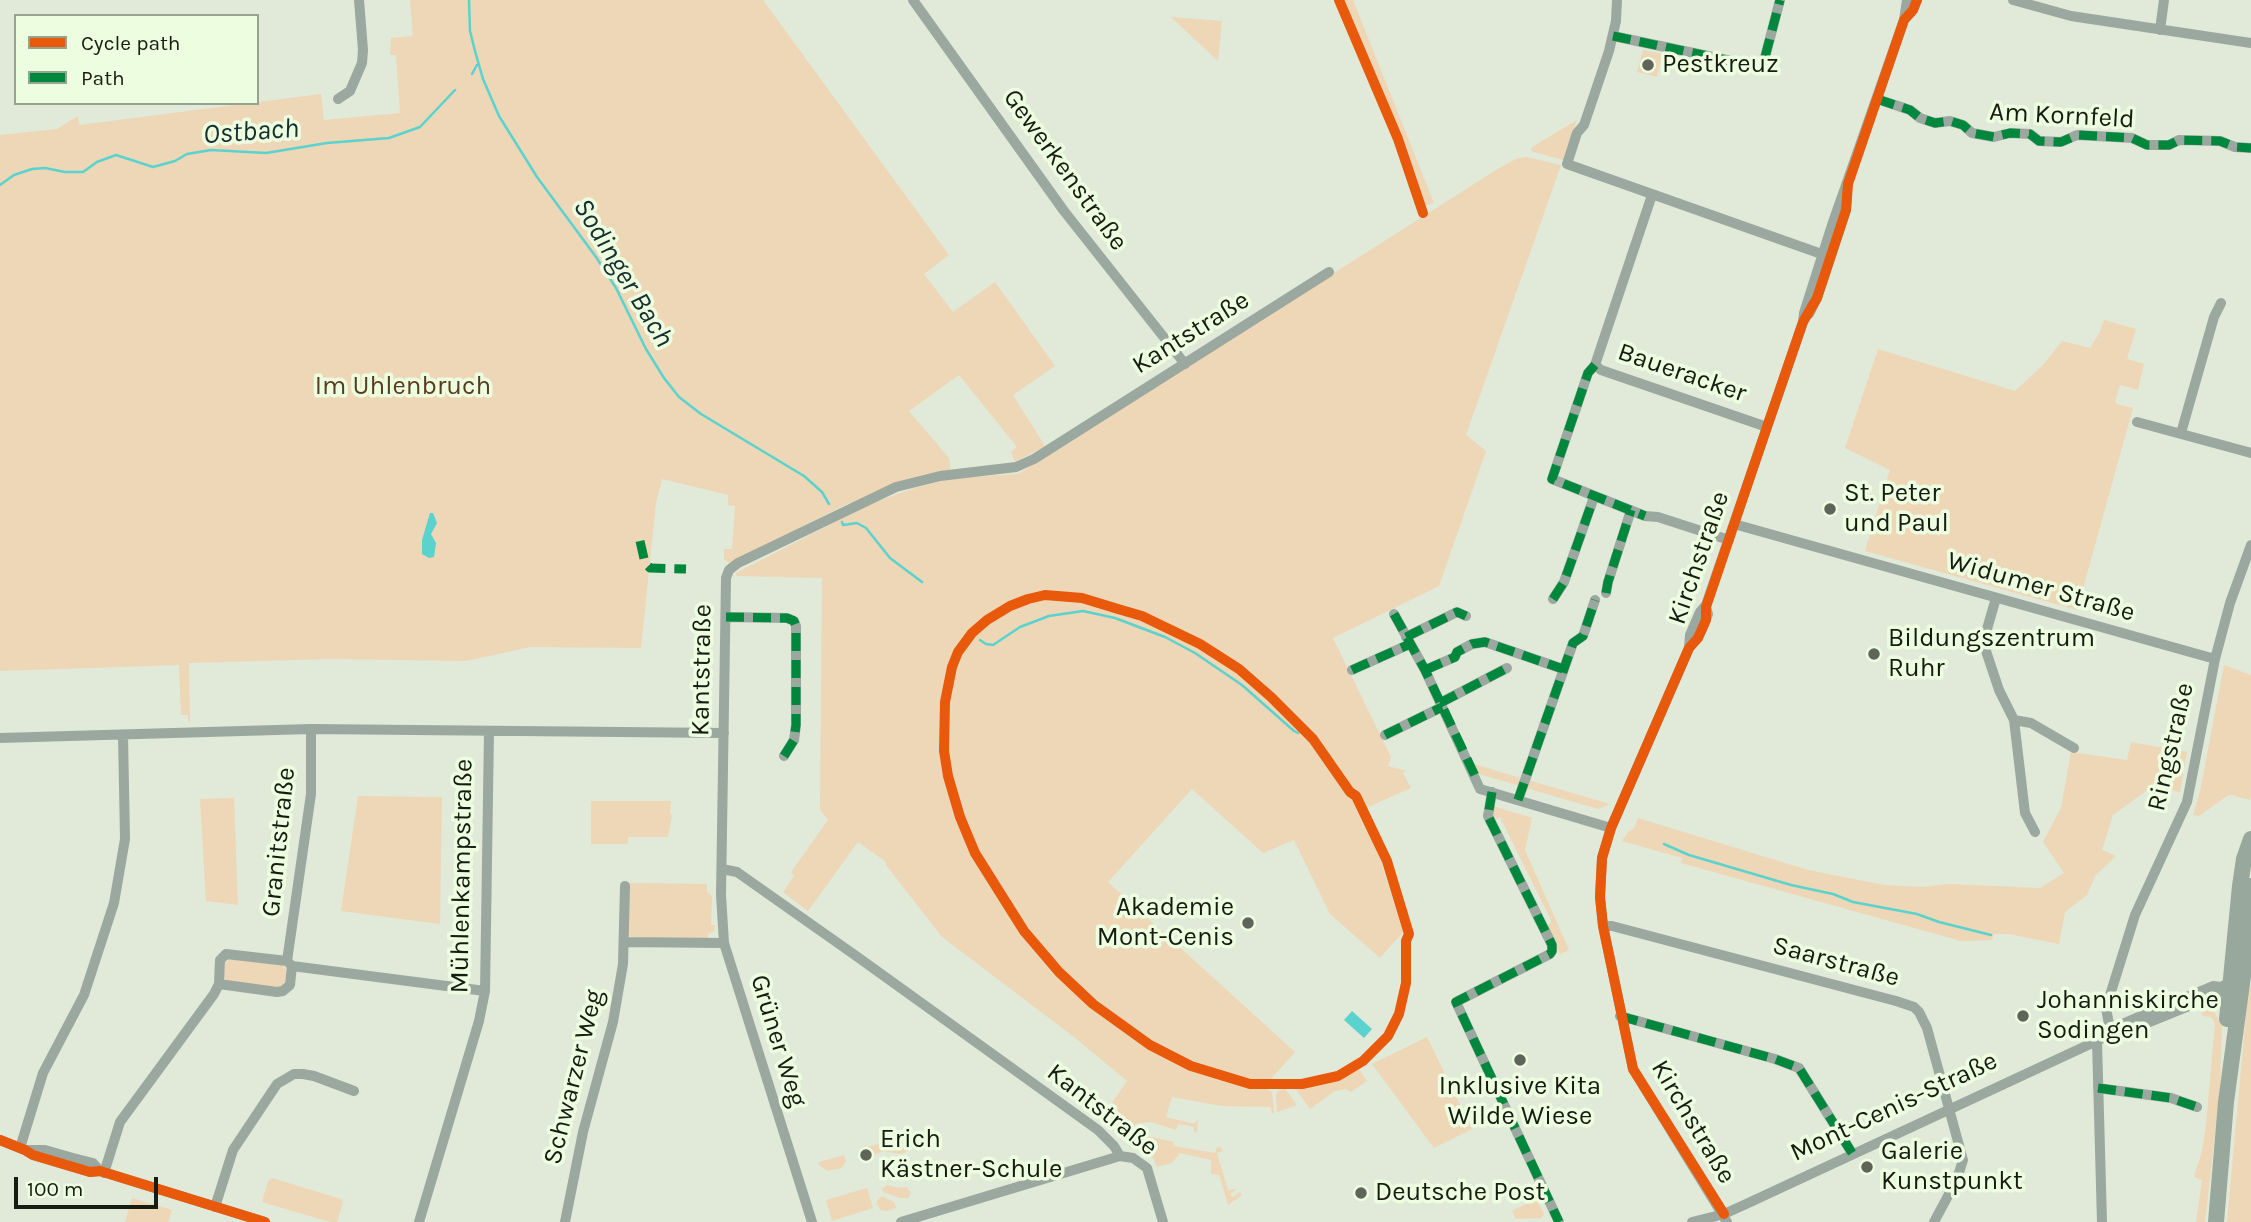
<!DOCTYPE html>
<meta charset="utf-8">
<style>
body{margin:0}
#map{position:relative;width:2251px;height:1222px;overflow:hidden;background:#e1e9d9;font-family:Karla,sans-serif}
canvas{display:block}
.legend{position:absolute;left:14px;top:14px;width:245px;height:91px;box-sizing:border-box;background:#edfde0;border:2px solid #97a38e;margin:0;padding:9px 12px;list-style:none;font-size:21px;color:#171c12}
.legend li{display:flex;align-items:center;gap:14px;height:35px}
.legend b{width:35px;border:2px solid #97a38e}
.scale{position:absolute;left:14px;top:1177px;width:144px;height:32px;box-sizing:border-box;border:4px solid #171c12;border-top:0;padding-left:9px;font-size:21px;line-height:24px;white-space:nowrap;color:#171c12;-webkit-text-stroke:5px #edfde0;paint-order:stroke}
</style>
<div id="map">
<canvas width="2251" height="1222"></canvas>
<ul class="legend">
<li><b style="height:9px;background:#e8590c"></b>Cycle path</li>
<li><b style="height:9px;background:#00873e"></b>Path</li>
</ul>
<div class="scale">100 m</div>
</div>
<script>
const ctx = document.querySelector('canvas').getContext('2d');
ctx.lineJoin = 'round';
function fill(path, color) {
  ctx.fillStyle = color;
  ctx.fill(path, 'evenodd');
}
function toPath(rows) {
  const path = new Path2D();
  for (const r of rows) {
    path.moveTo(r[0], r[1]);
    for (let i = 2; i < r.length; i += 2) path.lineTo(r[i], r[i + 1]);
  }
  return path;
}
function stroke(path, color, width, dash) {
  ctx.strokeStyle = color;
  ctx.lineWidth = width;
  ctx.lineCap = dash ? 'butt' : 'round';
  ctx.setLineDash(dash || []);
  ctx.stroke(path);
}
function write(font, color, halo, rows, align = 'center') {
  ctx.font = font + ' Karla,sans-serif';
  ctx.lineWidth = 7;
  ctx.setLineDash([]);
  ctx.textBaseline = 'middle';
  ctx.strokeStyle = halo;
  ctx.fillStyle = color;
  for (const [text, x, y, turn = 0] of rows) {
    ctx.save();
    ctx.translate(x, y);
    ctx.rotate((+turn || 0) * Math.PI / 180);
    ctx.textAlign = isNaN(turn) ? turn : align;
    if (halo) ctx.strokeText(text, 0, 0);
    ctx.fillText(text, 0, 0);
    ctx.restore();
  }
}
const green = toPath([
 [410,0,763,0,949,255,924,274,953,312,995,282,1055,366,1013,395,1045,446,1015,462,1011,452,1017,447,959,375,909,411,949,458,951,472,853,505,849,503,729,563,724,559,724,549,732,549,735,506,728,505,728,495,662,479,656,503,641,648,530,647,466,661,330,659,189,663,190,722,188,722,188,715,181,715,179,665,0,671,0,135,57,129,78,116,79,125,321,94,324,120,400,113,396,55,390,55,391,38,413,36],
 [1337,0,1353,0,1434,203,1420,207],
 [1171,17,1222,21,1218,61],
 [1643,50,1662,54,1657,77,1637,72],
 [1577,120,1563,160,1531,151,1532,147],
 [1526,157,1561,165,1466,435,1486,451,1439,586,1333,638,1391,757,1388,766,1406,771,1403,773,1411,788,1359,811,1379,856,1403,932,1380,958,1330,914,1294,840,1263,853,1192,789,1108,882,1295,1052,1262,1089,1267,1089,1272,1092,1274,1113,1272,1114,1271,1107,1222,1106,1172,1097,1166,1117,1195,1124,1198,1118,1197,1132,1194,1133,1194,1127,1178,1124,1176,1130,1151,1122,1138,1123,1119,1134,1100,1120,1127,1081,1074,1037,942,937,886,865,886,862,858,842,808,911,783,892,794,876,791,872,828,820,820,810,822,578,736,576,736,573,870,504,940,479,1018,474,1496,170,1516,159],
 [2104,320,2136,329,2127,359,2144,364,2138,390,2120,385,2115,401,2117,404,2133,408,2077,610,1865,551,1890,470,1845,448,1878,349,2015,391,2043,365,2062,341,2090,348,2100,332],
 [2224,665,2251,675,2251,796,2250,800,2231,795,2227,796,2199,816,2193,815,2200,792],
 [2131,742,2187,752,2180,792,2153,786,2113,815,2102,850,2116,856,2095,876,2087,895,2065,912,2059,944,2009,934,1994,934,1992,940,1961,941,1681,863,1682,858,1622,841,1628,832,1634,828,1638,818,1808,870,1884,885,1923,887,1949,884,2040,888,2064,873,2043,842,2061,808,2071,752,2127,760],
 [1474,764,1520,778,1518,784,1517,785,1479,774],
 [1528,780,1610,804,1598,809,1526,788],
 [358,796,442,797,440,924,341,911],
 [234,798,238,905,206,901,200,799],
 [591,801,671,801,670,812,672,816,668,837,628,837,628,844,591,844],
 [1493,806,1532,818,1525,850,1569,950,1560,954,1546,926,1551,923,1551,920,1500,817,1494,820],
 [629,883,707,884,707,892,712,896,711,925,715,925,714,931,708,934,708,940,631,937,628,934],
 [229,959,282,965,287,970,287,981,282,987,268,987,228,981,224,977,225,963],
 [2251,985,2251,1222,2227,1222,2248,992],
 [2206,1008,2214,1011,2220,1023,2222,1024,2220,1090,2205,1222,2196,1222,2202,1180,2194,1177,2202,1151,2206,1125,2215,1023,2211,1017,2203,1016,2200,1010],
 [1427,1037,1472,1129,1434,1148,1372,1064],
 [1358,1068,1367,1081,1351,1092,1345,1089,1335,1091,1310,1109,1295,1088,1324,1084],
 [1285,1089,1297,1105,1277,1112,1276,1094,1279,1090],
 [911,1134,914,1137,914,1147,904,1153,900,1154,883,1151,869,1157,860,1153,861,1149],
 [1143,1135,1174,1142,1174,1146,1215,1153,1217,1147,1221,1147,1223,1151,1217,1153,1228,1190,1237,1189,1230,1194,1233,1197,1240,1192,1242,1195,1228,1205,1219,1175,1211,1174,1211,1160,1180,1153,1172,1163,1157,1167,1153,1158,1130,1141],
 [844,1155,846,1161,842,1168,827,1171,819,1165,819,1162],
 [272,1178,341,1199,343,1202,337,1222,330,1222,262,1202,268,1181],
 [887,1185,898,1188,907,1187,911,1193,908,1198,900,1198,883,1192,882,1189],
 [867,1188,873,1208,832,1221,826,1200],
 [882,1196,894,1202,896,1208,887,1211,880,1210,876,1202],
 [132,1198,172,1210,168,1222,125,1222],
 [1536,1199,1544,1214,1542,1218,1516,1219,1512,1211]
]);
const water = toPath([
 [430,513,433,513,437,523,431,534,436,543,434,557,429,558,422,554,422,540],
 [1352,1011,1372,1029,1364,1038,1344,1020]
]);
const stream = toPath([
 [469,0,470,31,475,51,483,79,499,116,537,177,596,257,616,288,646,349,664,378,679,397,701,414,804,476,822,492,829,504],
 [472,74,477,65],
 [0,185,14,175,32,169,45,168,65,172,83,172,97,162,116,155,153,167,175,161,187,154,211,150,266,153,327,143,389,138,420,127,455,90],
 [842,522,843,525,857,523,866,528,890,558,922,582],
 [980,640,986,644,993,645,1020,627,1049,616,1083,611,1115,618,1165,637,1195,653,1242,685,1294,731,1298,733],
 [1664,844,1689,855,1791,885,1833,894,1853,902,1917,914,1939,922,1991,935]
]);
const street = toPath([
 [913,0,1064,211,1185,364],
 [1617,0,1616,21,1609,51,1584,125,1577,133,1567,164,1830,257],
 [2013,0,2071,16,2251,43],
 [1904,20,1913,10,1917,0],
 [2160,30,2164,0],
 [1613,36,1760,67,1764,61,1780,0],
 [338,99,350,91,362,63,363,50,359,0],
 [1877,99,1910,110,1920,118,1935,123,1950,121,1963,125,1972,133,1994,137,2010,133,2030,134,2039,141,2061,142,2077,135,2132,138,2147,145,2169,145,2179,140,2220,141,2235,147,2251,148],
 [1652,195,1595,365,1601,370,1767,427],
 [1809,314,1817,298,1846,210,1847,196],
 [1595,365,1588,373,1552,479,1645,516,1658,517,1729,540],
 [2137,422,2251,453],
 [2181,433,2214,317,2221,303],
 [1734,524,2215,659],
 [1606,593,1608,582,1631,510],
 [1996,598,1985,636,1986,651,1999,690,2014,720,2025,813,2035,832],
 [1553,599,1564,582,1594,497],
 [1706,607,1708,614,1701,631,1689,648,1611,828,1602,858,1600,897,1603,926,1633,1069,1727,1222],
 [1394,614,1425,670,1480,789,1611,828],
 [726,617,787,618,794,621,796,626,796,725,794,740,784,756],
 [1406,637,1457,612,1466,616],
 [1689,648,1690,635,1700,612,1706,605,1803,322,1804,313,1832,225,1904,20,1907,0],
 [1352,670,1410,644],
 [1425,670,1455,657,1457,652,1472,644,1485,642,1563,669],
 [1440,703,1507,668],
 [2014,720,2031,723,2074,748],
 [1385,735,1442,707],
 [0,738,311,729,724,733],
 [1492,792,1488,816,1552,945,1552,951,1550,954,1456,1002,1559,1222],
 [1518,800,1573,643,1583,636,1595,600],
 [722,869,737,872,859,958,1098,1130,1114,1146,1120,1156],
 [1603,926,1612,926,1896,1001,1914,1007,1919,1012,1927,1028,1963,1160,1957,1179,1934,1222],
 [624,942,724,943],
 [226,954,287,961,292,966,290,985,283,991,277,992,219,984,220,960,226,954],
 [287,961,311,794,311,729],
 [292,966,485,991],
 [1620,1016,1775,1059,1799,1068,1852,1153],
 [2116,1032,2122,1024,2143,1015,2213,986,2221,987,2227,984],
 [2111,1035,2106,1008,2135,915,2187,802,2215,659,2230,603,2251,545],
 [2097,1042,2102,1222],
 [2098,1088,2171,1098,2197,1107],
 [0,1140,25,1150,33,1155,90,1172,100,1171,265,1222],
 [20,1148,43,1073,84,995,114,903,125,839,123,735],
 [27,1150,45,1150,73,1158,93,1163,100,1171],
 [104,1173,120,1122,214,994,219,984],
 [215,1207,233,1150,277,1084,294,1074,303,1074,314,1076,354,1091],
 [419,1222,479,1021,485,991,489,731],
 [565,1222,583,1132,613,1022,623,964,625,886],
 [812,1222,724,943,721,895,726,578,729,570,738,563,896,487,940,476,1016,467,1034,459,1329,272],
 [901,1222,1120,1156,1133,1158,1147,1168,1163,1222],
 [1692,1222,1724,1214,1744,1205,2116,1032,2132,1029,2216,995,2221,987]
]);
const secondary = toPath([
 [2227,1019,2240,886,2244,859,2251,839],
 [2216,1222,2226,1102,2243,976,2251,886]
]);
const quiet = toPath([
 [1613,36,1760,67,1764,61,1780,0],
 [1877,99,1910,110,1920,118,1935,123,1950,121,1963,125,1972,133,1994,137,2010,133,2030,134,2039,141,2061,142,2077,135,2132,138,2147,145,2169,145,2179,140,2220,141,2235,147,2251,148],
 [1595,365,1588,373,1552,479,1645,516],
 [640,541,645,563,650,568,686,569],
 [1606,593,1608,582,1631,510],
 [1553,599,1564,582,1594,497],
 [1394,614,1425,670,1477,780],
 [726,617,787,618,794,621,796,626,796,725,794,740,784,756],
 [1406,637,1457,612,1466,616],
 [1352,670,1410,644],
 [1425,670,1455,657,1457,652,1472,644,1485,642,1563,669],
 [1440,703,1507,668],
 [1385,735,1442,707],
 [1492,792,1488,816,1552,945,1552,951,1550,954,1456,1002,1559,1222],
 [1518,800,1573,643,1583,636,1595,600],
 [1620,1016,1775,1059,1799,1068,1852,1153],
 [2098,1088,2171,1098,2197,1107]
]);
const cycleway = toPath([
 [1339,0,1398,139,1423,213],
 [1045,595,1082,598,1118,609,1142,616,1200,644,1239,669,1271,697,1313,739,1350,792,1356,796,1387,861,1409,934,1406,941,1406,983,1399,1014,1388,1036,1363,1061,1338,1076,1302,1084,1250,1084,1191,1066,1150,1045,1093,1004,1059,972,1024,931,975,853,960,817,948,776,944,751,945,702,952,667,958,652,972,633,987,620,1010,606,1028,599,1045,595],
 [0,1140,25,1150,33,1155,90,1172,100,1171,265,1222],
 [1724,1214,1633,1069,1603,926,1600,897,1602,858,1611,828,1689,648,1698,638,1706,620,1706,607,1767,427,1803,322,1817,298,1846,210,1848,184,1904,20,1913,10,1917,0]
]);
const markers = [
 [1648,65,7,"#5e6458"],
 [1830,509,7,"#5e6458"],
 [1874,654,7,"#5e6458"],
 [1248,923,7,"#5e6458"],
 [2023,1016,7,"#5e6458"],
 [1520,1060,7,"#5e6458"],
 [866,1155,7,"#5e6458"],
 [1867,1167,7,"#5e6458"],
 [1361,1193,7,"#5e6458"]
];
const poiNames = [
 ["Pestkreuz",1662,65],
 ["St. Peter",1844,494],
 ["und Paul",1844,524],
 ["Bildungszentrum",1888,639],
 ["Ruhr",1888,669],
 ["Akademie",1234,908,"right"],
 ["Mont-Cenis",1234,938,"right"],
 ["Johanniskirche",2037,1001],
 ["Sodingen",2037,1031],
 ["Inklusive Kita",1520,1087,"center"],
 ["Wilde Wiese",1520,1117,"center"],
 ["Erich",880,1140],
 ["Kästner-Schule",880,1170],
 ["Galerie",1881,1152],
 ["Kunstpunkt",1881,1182],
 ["Deutsche Post",1375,1193]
];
const streetNames = [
 ["Am Kornfeld",2062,116,3],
 ["Gewerkenstraße",1065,170,54],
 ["Kantstraße",1191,333,-32],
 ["Baueracker",1682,373,19],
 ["Kirchstraße",1699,558,-71],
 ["Widumer Straße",2041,587,16],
 ["Kantstraße",702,670,-89],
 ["Ringstraße",2171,747,-77],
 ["Granitstraße",279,842,-84],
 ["Mühlenkampstraße",462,876,-89],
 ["Saarstraße",1836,962,15],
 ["Grüner Weg",778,1041,73],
 ["Schwarzer Weg",574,1077,-76],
 ["Mont-Cenis-Straße",1894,1107,-25],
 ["Kantstraße",1102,1110,38],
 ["Kirchstraße",1693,1122,59]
];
const parkNames = [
 ["Im Uhlenbruch",403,387]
];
const waterNames = [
 ["Ostbach",251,132,-4],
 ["Sodinger Bach",623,273,59]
];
fill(green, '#edd7b6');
fill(water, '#5ad3ce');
stroke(stream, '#5ad3ce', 2.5);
stroke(street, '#9ba89f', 10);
stroke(secondary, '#99a89c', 16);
stroke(quiet, '#00873e', 9, [18, 9]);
stroke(cycleway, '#e8590c', 10);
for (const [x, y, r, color] of markers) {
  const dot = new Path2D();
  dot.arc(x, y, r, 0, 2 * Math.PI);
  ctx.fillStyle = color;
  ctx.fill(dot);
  stroke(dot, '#edfde0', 2.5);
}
write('26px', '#171c12', '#edfde0', poiNames, 'left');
write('26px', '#171c12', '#edfde0', streetNames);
write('26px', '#593c1b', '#edfde0', parkNames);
write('italic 28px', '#152e2e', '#edfde0', waterNames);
</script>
